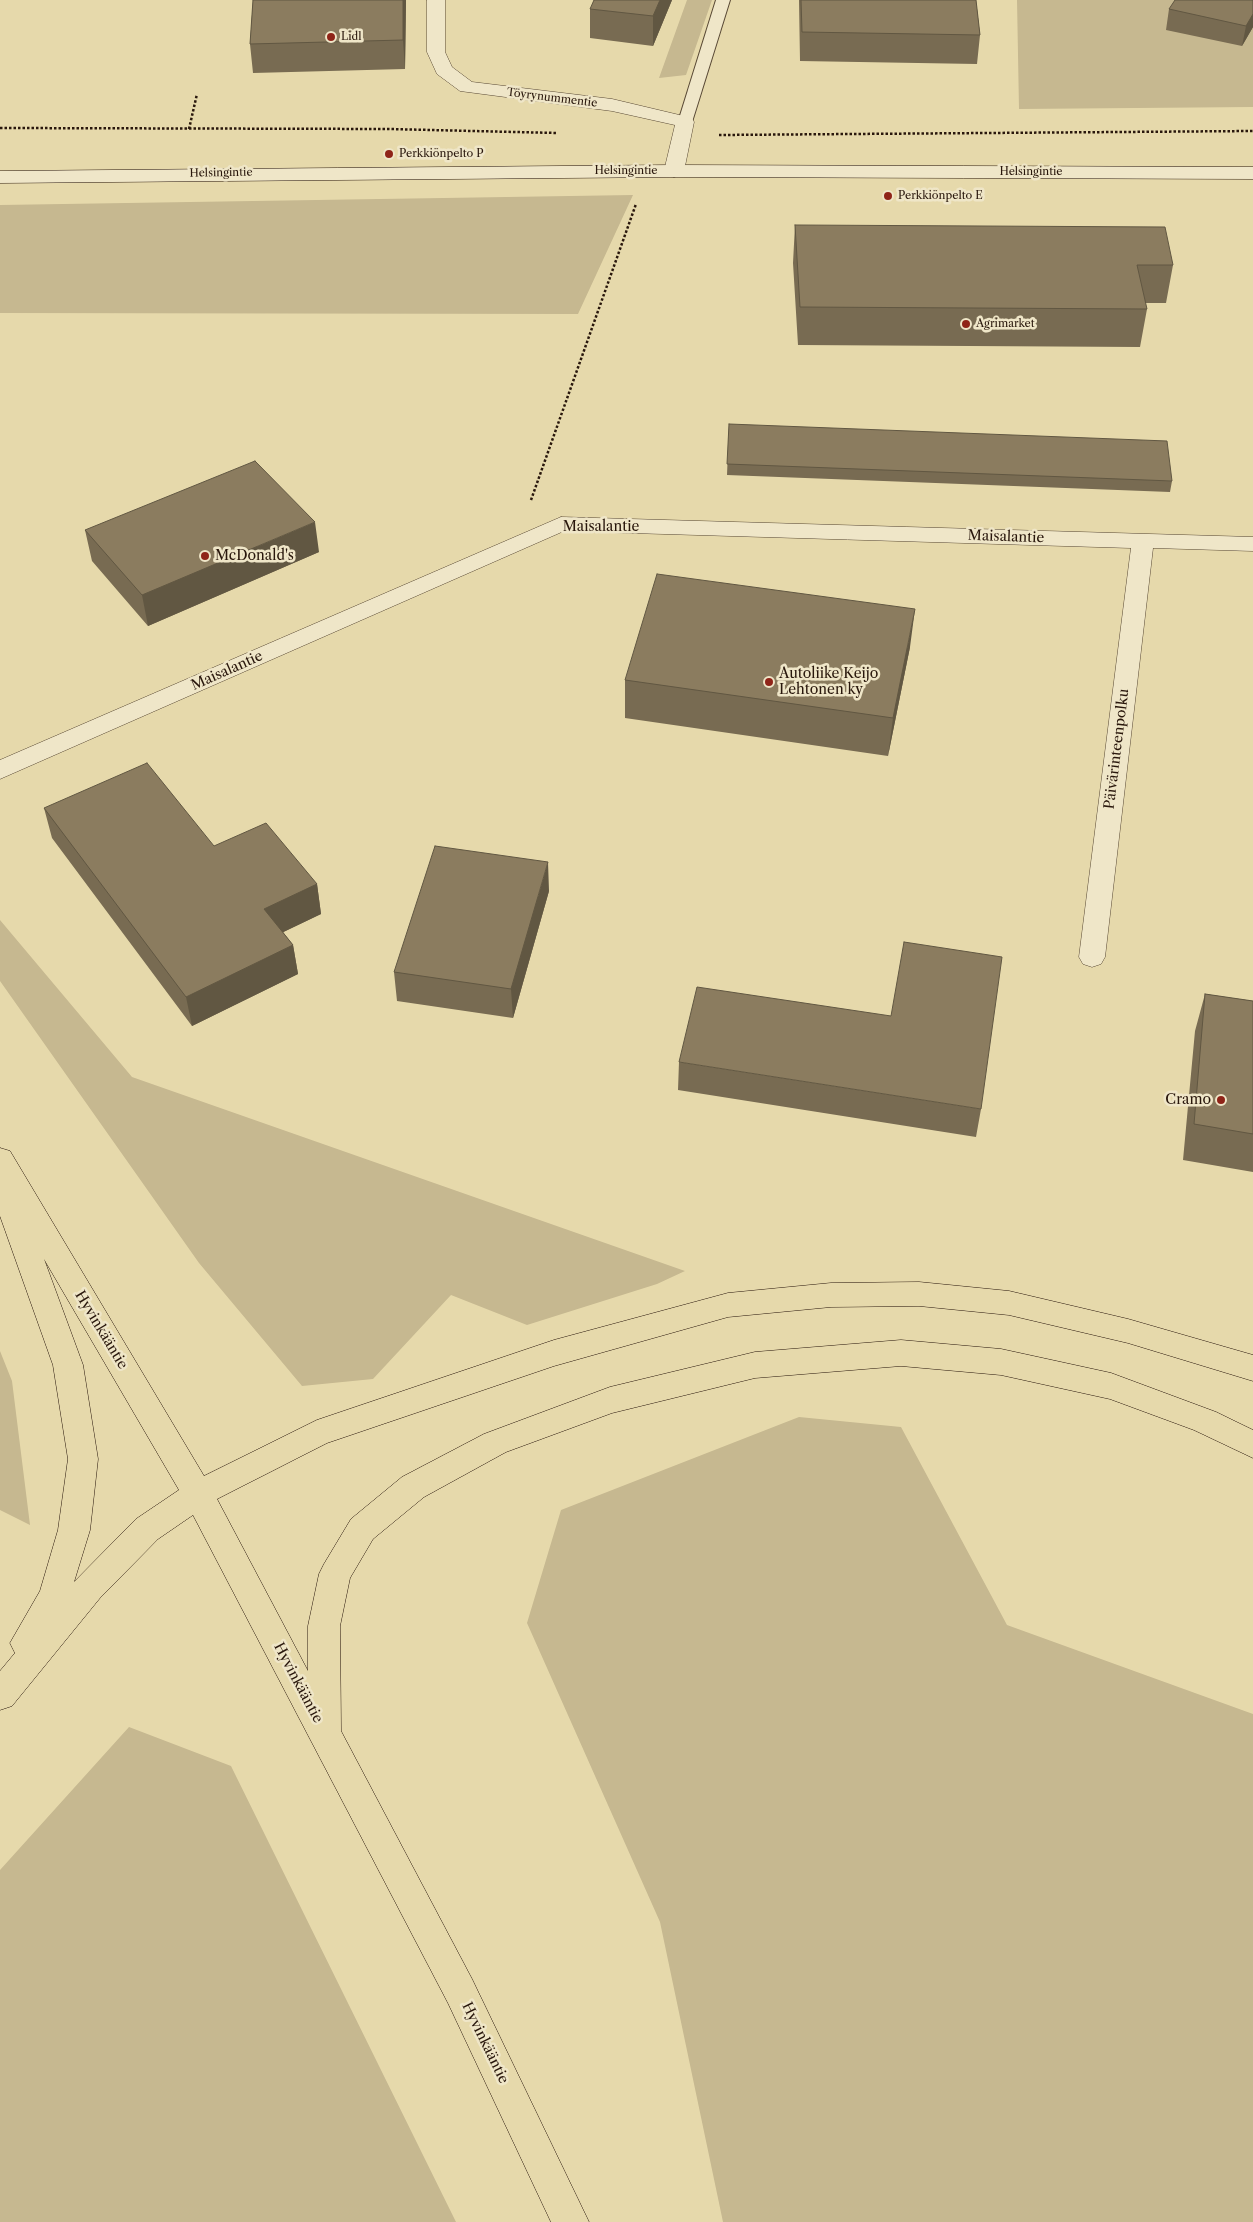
<!DOCTYPE html>
<meta charset="utf-8">
<style>
body{margin:0}
canvas{display:block;background:#e6d9ab}
</style>
<canvas width="1253" height="2222"></canvas>
<script>
const ctx = document.querySelector('canvas').getContext('2d');
ctx.lineJoin = 'round';
function fill(path, color) {
  ctx.fillStyle = color;
  ctx.fill(path, 'evenodd');
}
function toPath(rows) {
  const path = new Path2D();
  for (const r of rows) {
    path.moveTo(r[0], r[1]);
    for (let i = 2; i < r.length; i += 2) path.lineTo(r[i], r[i + 1]);
  }
  return path;
}
function stroke(path, color, width, dash) {
  ctx.strokeStyle = color;
  ctx.lineWidth = width;
  ctx.lineCap = dash ? 'butt' : 'round';
  ctx.setLineDash(dash || []);
  ctx.stroke(path);
}
function write(font, color, halo, rows, align = 'center') {
  ctx.font = font + ' "Libre Caslon Text",serif';
  ctx.lineWidth = 5;
  ctx.setLineDash([]);
  ctx.textBaseline = 'middle';
  ctx.strokeStyle = halo;
  ctx.fillStyle = color;
  for (const [text, x, y, turn = 0] of rows) {
    ctx.save();
    ctx.translate(x, y);
    ctx.rotate((+turn || 0) * Math.PI / 180);
    ctx.textAlign = isNaN(turn) ? turn : align;
    if (halo) ctx.strokeText(text, 0, 0);
    ctx.fillText(text, 0, 0);
    ctx.restore();
  }
}
const green = toPath([
 [687,0,712,0,686,75,659,78],
 [1017,0,1253,0,1253,107,1019,109],
 [633,195,578,314,0,313,0,205],
 [0,920,132,1077,685,1271,657,1284,527,1325,451,1295,373,1379,302,1386,199,1263,0,981],
 [0,1351,12,1381,30,1525,0,1510],
 [799,1417,901,1427,1007,1625,1253,1714,1253,2222,723,2222,660,1922,527,1623,561,1510],
 [129,1727,231,1766,456,2222,0,2222,0,1870]
]);
const path = toPath([
 [0,128,389,129,557,133],
 [189,129,197,94],
 [719,135,1253,131],
 [531,500,636,204]
]);
const lane = toPath([
 [716,0,730,0,692,122,685,126,680,125,678,122,716,0]
]);
const street = toPath([
 [427,0,445,0,445,52,452,67,472,82,612,99,692,118,694,122,684,171,681,175,674,177,667,175,664,171,675,125,612,111,460,91,437,74,427,52,427,0],
 [561,517,1253,537,1253,551,1153,548,1105,957,1101,964,1092,967,1083,964,1079,957,1131,548,564,531,0,779,0,760,561,517]
]);
const secondary = toPath([
 [674,165,1253,167,1253,179,674,177,0,183,0,171,674,165]
]);
const highway = toPath([
 [0,1148,10,1151,204,1476,317,1420,554,1340,728,1293,831,1283,919,1282,1009,1291,1128,1319,1253,1355,1253,1381,1128,1343,1009,1315,919,1306,831,1307,728,1317,554,1366,327,1443,217,1499,308,1671,308,1626,319,1574,324,1564,351,1519,402,1477,484,1434,610,1387,755,1352,901,1340,1001,1349,1111,1373,1216,1412,1253,1430,1253,1458,1194,1430,1110,1399,1001,1375,901,1366,755,1378,612,1413,506,1452,424,1497,373,1539,350,1578,340,1626,341,1731,472,1979,589,2222,551,2222,448,2003,193,1515,158,1539,100,1598,12,1706,0,1710,0,1671,15,1653,10,1643,40,1591,58,1530,68,1459,53,1365,0,1216,0,1148],
 [44,1259,179,1490,136,1519,74,1582,90,1530,98,1459,83,1365,44,1259]
]);
const wall = toPath([
 [253,0,406,0,405,69,253,73,250,44],
 [672,0,653,46,590,38,590,9],
 [799,0,976,0,980,35,977,64,800,61],
 [1253,0,1253,27,1242,46,1166,30,1169,9],
 [795,225,1173,265,1166,303,1145,303,1147,309,1140,347,798,345,793,263],
 [729,424,1172,481,1170,492,727,475],
 [85,530,319,552,148,626,92,561],
 [910,647,888,756,625,718,625,680],
 [44,808,214,846,317,884,321,914,283,932,293,945,298,974,192,1026,52,838],
 [549,891,513,1018,397,1001,394,972],
 [1205,994,1253,1001,1253,1172,1183,1160,1195,1031],
 [679,1062,981,1109,976,1137,678,1090]
]);
const shadedWall = toPath([
 [403,0,406,0,405,69,403,40],
 [660,0,672,0,653,46,653,16],
 [1253,14,1253,27,1242,46,1246,26],
 [315,522,319,552,148,626,142,595],
 [915,609,910,647,888,756,893,718],
 [548,862,549,891,513,1018,511,989],
 [317,884,321,914,269,939,264,909],
 [293,945,298,974,192,1026,186,997]
]);
const building = toPath([
 [253,0,403,0,403,40,250,44,253,0],
 [594,0,660,0,653,16,590,9,594,0],
 [801,0,976,0,980,35,802,32,801,0],
 [1175,0,1253,0,1253,14,1246,26,1169,9,1175,0],
 [795,225,1165,227,1173,265,1137,265,1147,309,800,307,795,225],
 [729,424,1167,441,1172,481,727,464,729,424],
 [255,461,315,522,142,595,85,530,255,461],
 [657,574,915,609,893,718,625,680,657,574],
 [147,763,214,846,266,823,317,884,264,909,293,945,186,997,44,808,147,763],
 [435,846,548,862,511,989,394,972,435,846],
 [904,942,1002,957,981,1109,679,1062,697,987,891,1016,904,942],
 [1205,994,1253,1001,1253,1134,1194,1124,1205,994]
]);
const markers = [
 [331,37,5,"#8f2418"],
 [389,154,5,"#8f2418"],
 [888,196,5,"#8f2418"],
 [966,324,5,"#8f2418"],
 [205,556,5,"#8f2418"],
 [769,682,5,"#8f2418"],
 [1221,1100,5,"#8f2418"]
];
const farPoinames = [
 ["Lidl",341,37],
 ["Perkkiönpelto P",399,154],
 ["Perkkiönpelto E",898,196],
 ["Agrimarket",976,324]
];
const farStreetnames = [
 ["Töyrynummentie",552,98,7],
 ["Helsingintie",626,171],
 ["Helsingintie",1031,172],
 ["Helsingintie",221,173,-1]
];
const streetNames = [
 ["Maisalantie",601,527],
 ["Maisalantie",1006,537,2],
 ["Maisalantie",227,671,-24],
 ["Päivärinteenpolku",1117,749,-83],
 ["Hyvinkääntie",101,1330,59],
 ["Hyvinkääntie",298,1683,62],
 ["Hyvinkääntie",485,2043,64]
];
const poiNames = [
 ["McDonald's",215,556],
 ["Autoliike Keijo",779,674],
 ["Lehtonen ky",779,690],
 ["Cramo",1211,1100,"right"]
];
fill(green, '#c6b890');
stroke(lane, '#584834', 2);
stroke(street, '#584834', 1);
stroke(secondary, '#29170c', 1);
stroke(highway, '#29170c', 1);
stroke(path, '#29170c', 2.5, [2.5, 2]);
fill(lane, '#efe6c8');
fill(street, '#efe6c8');
fill(secondary, '#efe6c8');
fill(highway, '#e6d9ab');
fill(wall, '#786b52');
fill(shadedWall, '#615742');
fill(building, '#8b7c5f');
stroke(building, '#615742', 1);
for (const [x, y, r, color] of markers) {
  const dot = new Path2D();
  dot.arc(x, y, r, 0, 2 * Math.PI);
  ctx.fillStyle = color;
  ctx.fill(dot);
  stroke(dot, '#efe6c8', 2);
}
write('11px', '#29170c', '#efe6c8', farPoinames, 'left');
write('11px', '#29170c', '#efe6c8', farStreetnames);
write('14px', '#29170c', '#efe6c8', streetNames);
write('14px', '#29170c', '#efe6c8', poiNames, 'left');
</script>
